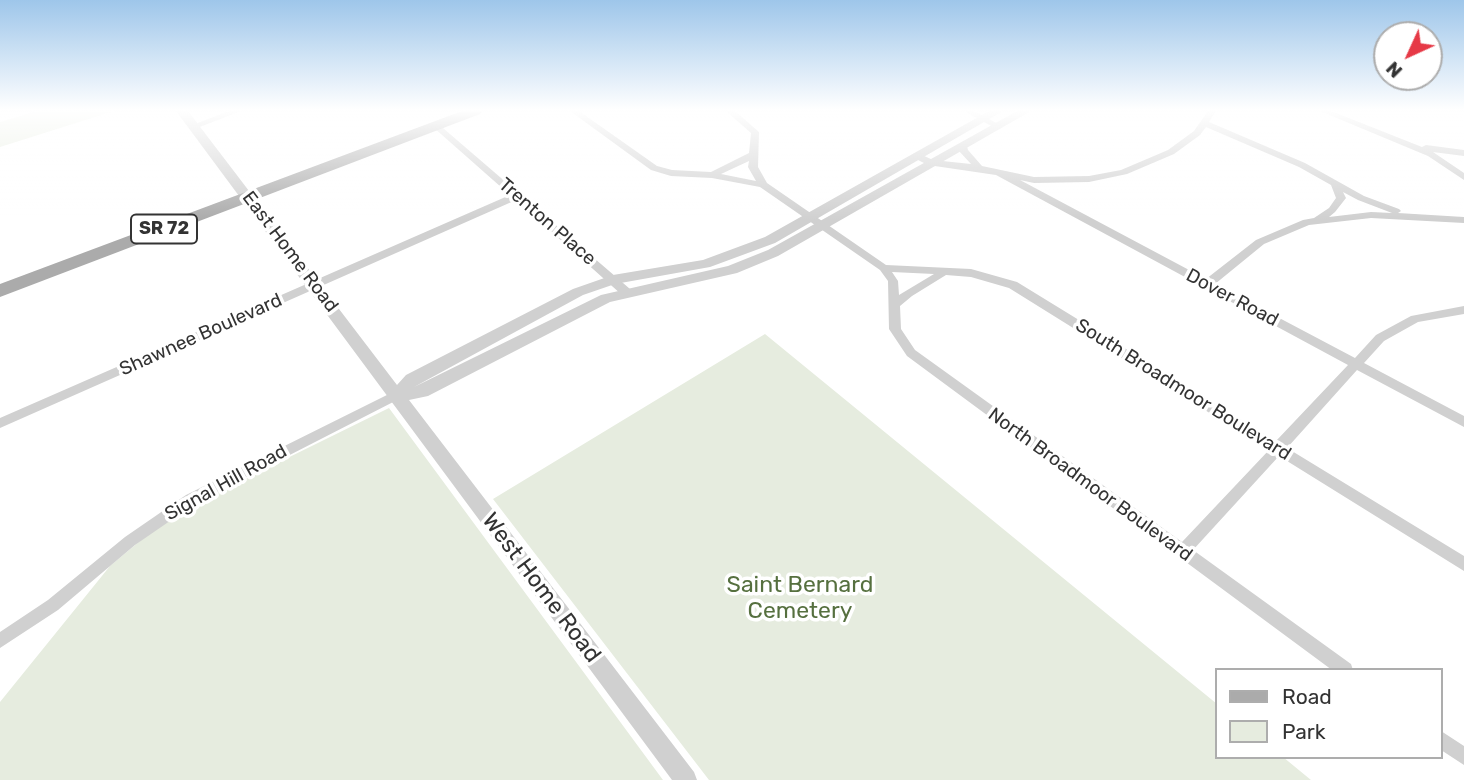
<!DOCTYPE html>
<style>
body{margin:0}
#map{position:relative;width:1464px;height:780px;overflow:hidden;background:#fff;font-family:Rubik,sans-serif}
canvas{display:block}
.legend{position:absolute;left:1215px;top:668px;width:228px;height:91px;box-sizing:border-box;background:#fff;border:2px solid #adadad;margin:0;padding:9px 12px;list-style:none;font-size:21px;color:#333}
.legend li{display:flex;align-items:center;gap:14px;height:35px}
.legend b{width:35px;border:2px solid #adadad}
.north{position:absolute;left:1373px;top:21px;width:70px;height:70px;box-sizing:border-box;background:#fff;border:2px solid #adadad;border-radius:50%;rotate:225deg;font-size:19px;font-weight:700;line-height:28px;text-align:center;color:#333}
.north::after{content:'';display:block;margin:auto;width:24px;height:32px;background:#e63946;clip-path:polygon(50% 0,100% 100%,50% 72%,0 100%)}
</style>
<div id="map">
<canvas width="1464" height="780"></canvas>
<ul class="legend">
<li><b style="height:9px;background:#ababab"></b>Road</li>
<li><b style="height:19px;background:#e6ecdf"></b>Park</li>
</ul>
<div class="north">N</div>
</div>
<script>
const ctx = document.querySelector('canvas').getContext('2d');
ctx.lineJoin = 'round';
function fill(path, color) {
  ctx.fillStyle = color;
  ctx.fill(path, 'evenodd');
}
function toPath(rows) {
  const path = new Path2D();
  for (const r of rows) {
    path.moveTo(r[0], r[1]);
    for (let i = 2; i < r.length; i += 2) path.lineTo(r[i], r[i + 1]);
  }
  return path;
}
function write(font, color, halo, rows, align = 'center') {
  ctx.font = font + ' Rubik,sans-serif';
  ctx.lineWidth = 7;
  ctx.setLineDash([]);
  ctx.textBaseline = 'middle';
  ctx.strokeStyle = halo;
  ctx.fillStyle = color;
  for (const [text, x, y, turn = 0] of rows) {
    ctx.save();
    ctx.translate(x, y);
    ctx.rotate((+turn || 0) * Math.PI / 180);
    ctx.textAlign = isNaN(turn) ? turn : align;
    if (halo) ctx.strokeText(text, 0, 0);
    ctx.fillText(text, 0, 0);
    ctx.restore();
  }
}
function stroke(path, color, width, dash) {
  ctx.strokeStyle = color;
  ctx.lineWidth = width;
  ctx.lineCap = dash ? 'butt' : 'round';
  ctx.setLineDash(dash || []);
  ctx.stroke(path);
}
const green = toPath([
 [37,111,114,111,0,147,0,122],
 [765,334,1217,704,1217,757,1283,757,1311,780,709,780,493,499],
 [389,408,663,780,0,780,0,702,110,566,152,531,198,502]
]);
const minor = toPath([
 [229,111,241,111,197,128,190,126,229,111],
 [570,111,579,111,657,166,672,170,711,172,749,153,751,133,726,111,735,111,759,132,758,167,767,183,886,265,971,269,1017,282,1276,441,1348,365,996,175,928,165,914,158,914,154,920,154,933,160,971,164,959,151,958,145,963,142,966,143,968,150,982,166,1034,177,1089,176,1121,170,1168,150,1194,131,1208,111,1216,111,1209,122,1305,163,1364,196,1399,209,1401,211,1398,213,1464,217,1464,223,1371,218,1309,225,1264,244,1215,284,1355,358,1376,335,1411,316,1464,306,1464,314,1418,322,1384,341,1364,363,1464,416,1464,427,1357,370,1287,448,1464,556,1464,571,1279,456,1193,550,1351,664,1353,670,1332,670,907,356,889,329,888,281,880,270,760,187,712,178,671,176,651,170,570,111],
 [1206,127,1299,167,1331,185,1336,198,1329,208,1314,218,1303,220,1256,240,1206,279,1020,180,1034,183,1089,182,1127,174,1174,154,1200,135,1206,127],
 [749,161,748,167,756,181,721,174,749,161],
 [1343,192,1358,200,1392,213,1371,212,1329,217,1335,212,1346,198,1343,192],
 [892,272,934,274,899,295,898,281,892,272],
 [946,275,971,277,1009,288,1269,450,1182,542,915,350,901,329,900,306,912,296,946,275],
 [964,111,974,111,1002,126,995,128,964,111],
 [1320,111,1331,111,1422,147,1426,145,1464,150,1464,156,1433,152,1464,173,1464,180,1428,156,1320,111],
 [436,122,630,289,631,292,630,295,622,295,516,200,0,428,0,418,510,195,433,127,433,123,436,122],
 [397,390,401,392,403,395,401,398,196,503,135,545,58,610,0,648,0,632,48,600,125,537,186,495,397,390],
 [1441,731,1464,746,1464,765,1441,750,1441,731]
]);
const tertiary = toPath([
 [176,111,188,111,397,385,406,375,573,289,613,275,703,260,765,237,989,111,1003,111,775,243,710,267,615,284,583,295,414,387,601,295,728,266,768,250,1017,111,1031,111,778,256,737,273,610,302,428,396,409,400,694,772,697,780,672,780,176,111]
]);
const primary = toPath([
 [462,111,482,111,480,114,0,297,0,284,462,111]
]);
const shields = [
 [164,229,66]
];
const shieldNames = [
 ["SR 72",164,229]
];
const streetNames = [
 ["Trenton Place",547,222,41],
 ["East Home Road",290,252,53],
 ["Dover Road",1232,298,28],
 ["Shawnee Boulevard",201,335,-24],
 ["South Broadmoor Boulevard",1183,390,32],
 ["Signal Hill Road",226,483,-29],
 ["North Broadmoor Boulevard",1090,485,36]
];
const nearParknames = [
 ["Saint Bernard",800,585],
 ["Cemetery",800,611]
];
const nearStreetnames = [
 ["West Home Road",541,588,53]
];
fill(green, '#e6ecdf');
fill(minor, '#d0d0d0');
fill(tertiary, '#d0d0d0');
fill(primary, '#ababab');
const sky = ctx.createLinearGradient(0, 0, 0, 220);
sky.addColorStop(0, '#9ec6ea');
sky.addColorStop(0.5, '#fff');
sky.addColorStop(1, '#ffffff00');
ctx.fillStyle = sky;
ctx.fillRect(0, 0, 1464, 220);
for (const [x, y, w] of shields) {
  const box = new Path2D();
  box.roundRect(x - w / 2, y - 14.5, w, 29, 5);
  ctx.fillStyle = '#fff';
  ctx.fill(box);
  stroke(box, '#333', 2);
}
write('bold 18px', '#333', null, shieldNames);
write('19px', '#333', '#fff', streetNames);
write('23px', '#56703f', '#fff', nearParknames);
write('23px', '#333', '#fff', nearStreetnames);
</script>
